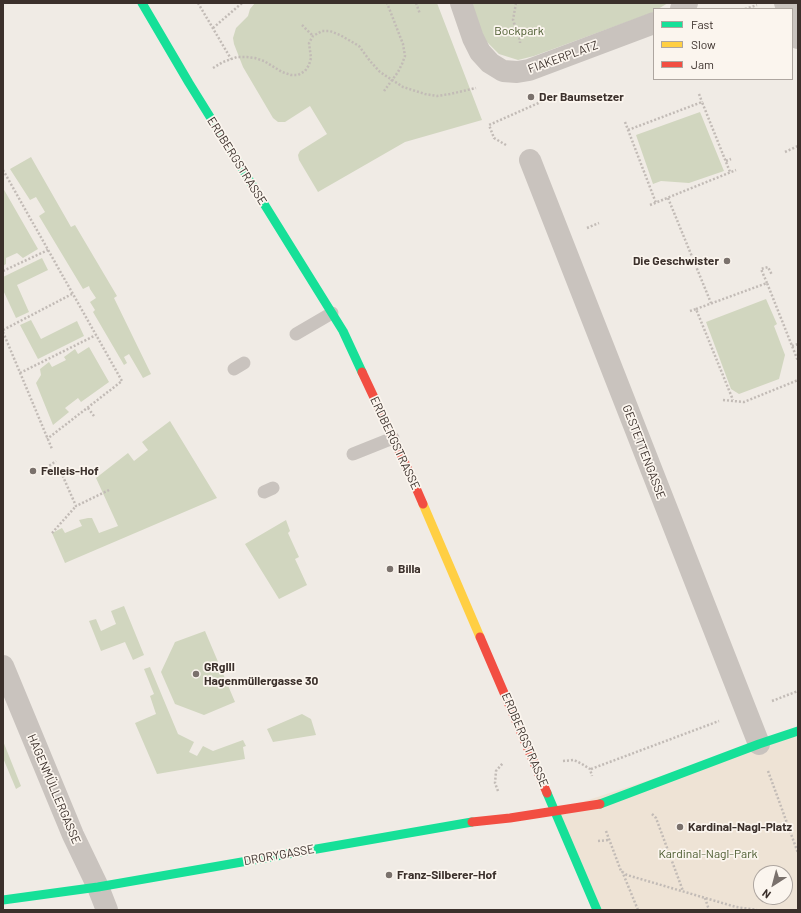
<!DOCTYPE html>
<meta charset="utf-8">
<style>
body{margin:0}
#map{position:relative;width:801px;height:913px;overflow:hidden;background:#f0ebe5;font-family:Barlow,sans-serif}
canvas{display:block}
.frame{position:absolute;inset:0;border:4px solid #3b302b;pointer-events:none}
.legend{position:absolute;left:653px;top:8px;width:140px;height:72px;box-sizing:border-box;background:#fbf5ee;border:1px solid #aea6a0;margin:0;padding:5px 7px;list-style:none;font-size:12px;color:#3b302b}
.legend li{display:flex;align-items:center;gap:8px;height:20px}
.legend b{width:20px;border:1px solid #aea6a0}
.north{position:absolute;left:753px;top:865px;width:40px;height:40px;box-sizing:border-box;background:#fbf5ee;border:1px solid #aea6a0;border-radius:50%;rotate:216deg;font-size:11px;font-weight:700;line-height:16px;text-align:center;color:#3b302b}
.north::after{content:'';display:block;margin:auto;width:14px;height:18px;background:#7a716c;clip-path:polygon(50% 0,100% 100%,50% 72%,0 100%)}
</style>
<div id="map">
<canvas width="801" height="913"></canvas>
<div class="frame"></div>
<ul class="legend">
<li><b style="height:5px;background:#16e098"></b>Fast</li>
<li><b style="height:5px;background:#ffcf43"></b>Slow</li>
<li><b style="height:5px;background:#f24e42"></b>Jam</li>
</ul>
<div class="north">N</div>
</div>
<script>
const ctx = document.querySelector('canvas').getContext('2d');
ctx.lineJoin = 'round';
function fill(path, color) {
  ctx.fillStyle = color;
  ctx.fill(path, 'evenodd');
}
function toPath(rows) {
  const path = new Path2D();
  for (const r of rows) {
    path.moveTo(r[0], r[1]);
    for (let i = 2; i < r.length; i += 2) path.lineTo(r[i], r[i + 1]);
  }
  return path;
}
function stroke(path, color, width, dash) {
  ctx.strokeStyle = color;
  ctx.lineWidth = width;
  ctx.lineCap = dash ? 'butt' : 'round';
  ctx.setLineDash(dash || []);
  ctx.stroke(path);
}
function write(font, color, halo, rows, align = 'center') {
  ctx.font = font + ' Barlow,sans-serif';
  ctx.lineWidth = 3.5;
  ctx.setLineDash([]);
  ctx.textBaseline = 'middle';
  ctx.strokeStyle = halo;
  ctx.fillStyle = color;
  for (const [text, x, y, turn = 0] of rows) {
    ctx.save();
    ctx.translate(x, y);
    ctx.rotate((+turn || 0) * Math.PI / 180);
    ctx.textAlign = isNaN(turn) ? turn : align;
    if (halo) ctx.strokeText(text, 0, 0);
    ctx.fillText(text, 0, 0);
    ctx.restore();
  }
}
const green = toPath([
 [255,3,437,3,482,120,405,142,318,192,299,160,298,155,300,151,327,134,310,106,285,122,278,122,273,118,243,67,234,44,233,38,236,28,248,16,250,9],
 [471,3,668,3,658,9,654,9,654,12,534,56,518,60,499,54,486,41,478,24],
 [700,112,724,171,689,183,661,181,653,184,636,135],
 [31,157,71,227,75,225,117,296,114,298,151,374,143,378,129,354,124,357,127,363,124,365,93,312,95,310,90,302,96,298,90,289,89,286,83,289,39,216,45,212,36,197,30,200,10,169],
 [3,188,38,249,23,258,17,253,6,258,6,264,3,266],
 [42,258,48,270,17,285,29,312,16,318,3,290,3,277],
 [766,299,777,324,774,326,785,355,779,379,739,394,731,389,706,322],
 [31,320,41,339,77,321,84,336,38,359,20,325],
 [89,347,109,382,81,402,78,398,65,408,69,412,53,425,36,383,41,375,40,369,49,362,52,367,66,360,64,357,75,349,78,354],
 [170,421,217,498,65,563,52,533,62,528,65,533,82,526,79,520,88,518,92,518,99,533,118,526,96,478,128,453,134,461,148,450,142,442],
 [286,520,290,531,288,533,299,557,295,559,307,585,279,599,245,544],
 [124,606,144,655,133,660,125,642,101,651,89,621,96,619,101,631,116,624,111,611],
 [205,631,235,702,204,715,175,704,161,672,175,642],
 [150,667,178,734,194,742,189,752,197,756,203,746,213,751,243,740,246,746,243,747,245,759,157,774,135,723,156,714,150,696,154,694,144,669],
 [302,714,311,719,316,735,273,742,267,729],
 [3,741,21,786,16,789,3,758]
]);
const plaza = toPath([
 [798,731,798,910,597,910,555,811],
 [761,873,785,873,785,897,761,897]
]);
const path = toPath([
 [198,3,231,59],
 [416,3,420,14],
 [516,3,513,20,520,40,520,43],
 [745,9,757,5],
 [302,25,313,36],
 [213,28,242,3],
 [213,68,223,62,237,57,247,57,255,58,264,61,282,72,291,75,298,75,305,71,309,65,311,58,309,43,313,36,322,31,330,31,340,35,359,46,370,61,380,72,403,87,425,94,437,96,450,94,476,88],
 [384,91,398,72,402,64,405,56,403,44,387,3],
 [699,94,702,102],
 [625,122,656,203],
 [628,130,702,102,730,172],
 [506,145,494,138,489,125,543,101,541,95],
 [785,152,798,146],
 [726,161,731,159],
 [3,170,122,381,47,439],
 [668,198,711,303],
 [650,205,736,170],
 [587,228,599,223],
 [3,271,48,250],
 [767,283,761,269,768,267,772,275],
 [696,309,767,283,798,361],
 [690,311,696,309,733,400],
 [3,330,72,294],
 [3,332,52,449],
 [792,346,798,344],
 [20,373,96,335],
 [723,400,744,402,798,380],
 [88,408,94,416],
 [46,468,56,461],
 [61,472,76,506,109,490],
 [52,533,76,506],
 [772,701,798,691],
 [563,761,574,760,582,764,590,769,592,776],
 [591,769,719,721],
 [768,771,798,853],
 [498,791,495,783,496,771,503,763],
 [652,814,656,818,683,891],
 [606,831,621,871,627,875,736,907,757,910],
 [598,841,609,840],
 [622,871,638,910],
 [705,898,709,910]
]);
const lane = toPath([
 [296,334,332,313],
 [234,369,244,363],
 [353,454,393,438],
 [264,492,273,488]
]);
const street = toPath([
 [461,3,473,38,480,52,490,63,503,71,517,72,529,70,654,23],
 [785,3,788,9],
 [681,9,687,3],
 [792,21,798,38],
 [530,160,759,744],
 [3,666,73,835,98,887,107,910]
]);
const fast = toPath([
 [142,3,189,83,343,331,362,372],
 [547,793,597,910],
 [600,804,759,744,798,731],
 [3,900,98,887,472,822]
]);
const slow = toPath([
 [423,504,480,637]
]);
const jam = toPath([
 [362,372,410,474,423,504],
 [480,637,547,793],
 [472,822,510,818,600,804]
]);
const markers = [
 [531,97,4,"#7a716c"],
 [727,261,4,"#7a716c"],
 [33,471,4,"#7a716c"],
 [390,569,4,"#7a716c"],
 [196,674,4,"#7a716c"],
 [680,827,4,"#7a716c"],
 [389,875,4,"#7a716c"]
];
const parkNames = [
 ["Bockpark",519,31],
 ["Kardinal-Nagl-Park",708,854]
];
const streetNames = [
 ["FIAKERPLATZ",563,57,-20],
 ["ERDBERGSTRASSE",237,161,58],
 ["ERDBERGSTRASSE",395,443,65],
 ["GESTETTENGASSE",644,452,69],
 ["ERDBERGSTRASSE",525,740,67],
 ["HAGENMÜLLERGASSE",54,789,67],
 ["DRORYGASSE",279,855,-10]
];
const poiNames = [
 ["Der Baumsetzer",539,97],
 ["Die Geschwister",719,261,"right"],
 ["Felleis-Hof",41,471],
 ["Billa",398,569],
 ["GRgIII",204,667],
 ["Hagenmüllergasse 30",204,681],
 ["Kardinal-Nagl-Platz",688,827],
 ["Franz-Silberer-Hof",397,875]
];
fill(green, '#d1d6bf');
fill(plaza, '#eee3d5');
stroke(path, '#c2bbb6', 2.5, [2, 2]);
stroke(lane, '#c9c3be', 13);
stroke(street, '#c9c3be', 22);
stroke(fast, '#16e098', 9);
stroke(slow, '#ffcf43', 9);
stroke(jam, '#f24e42', 9);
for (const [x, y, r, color] of markers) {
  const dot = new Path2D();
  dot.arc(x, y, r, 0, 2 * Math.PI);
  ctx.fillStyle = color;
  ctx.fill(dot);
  stroke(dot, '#fbf5ee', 1.5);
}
write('12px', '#4a5a2e', '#fbf5ee', parkNames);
write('12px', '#3b302b', '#fbf5ee', streetNames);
write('bold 12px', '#3b302b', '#fbf5ee', poiNames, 'left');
</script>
